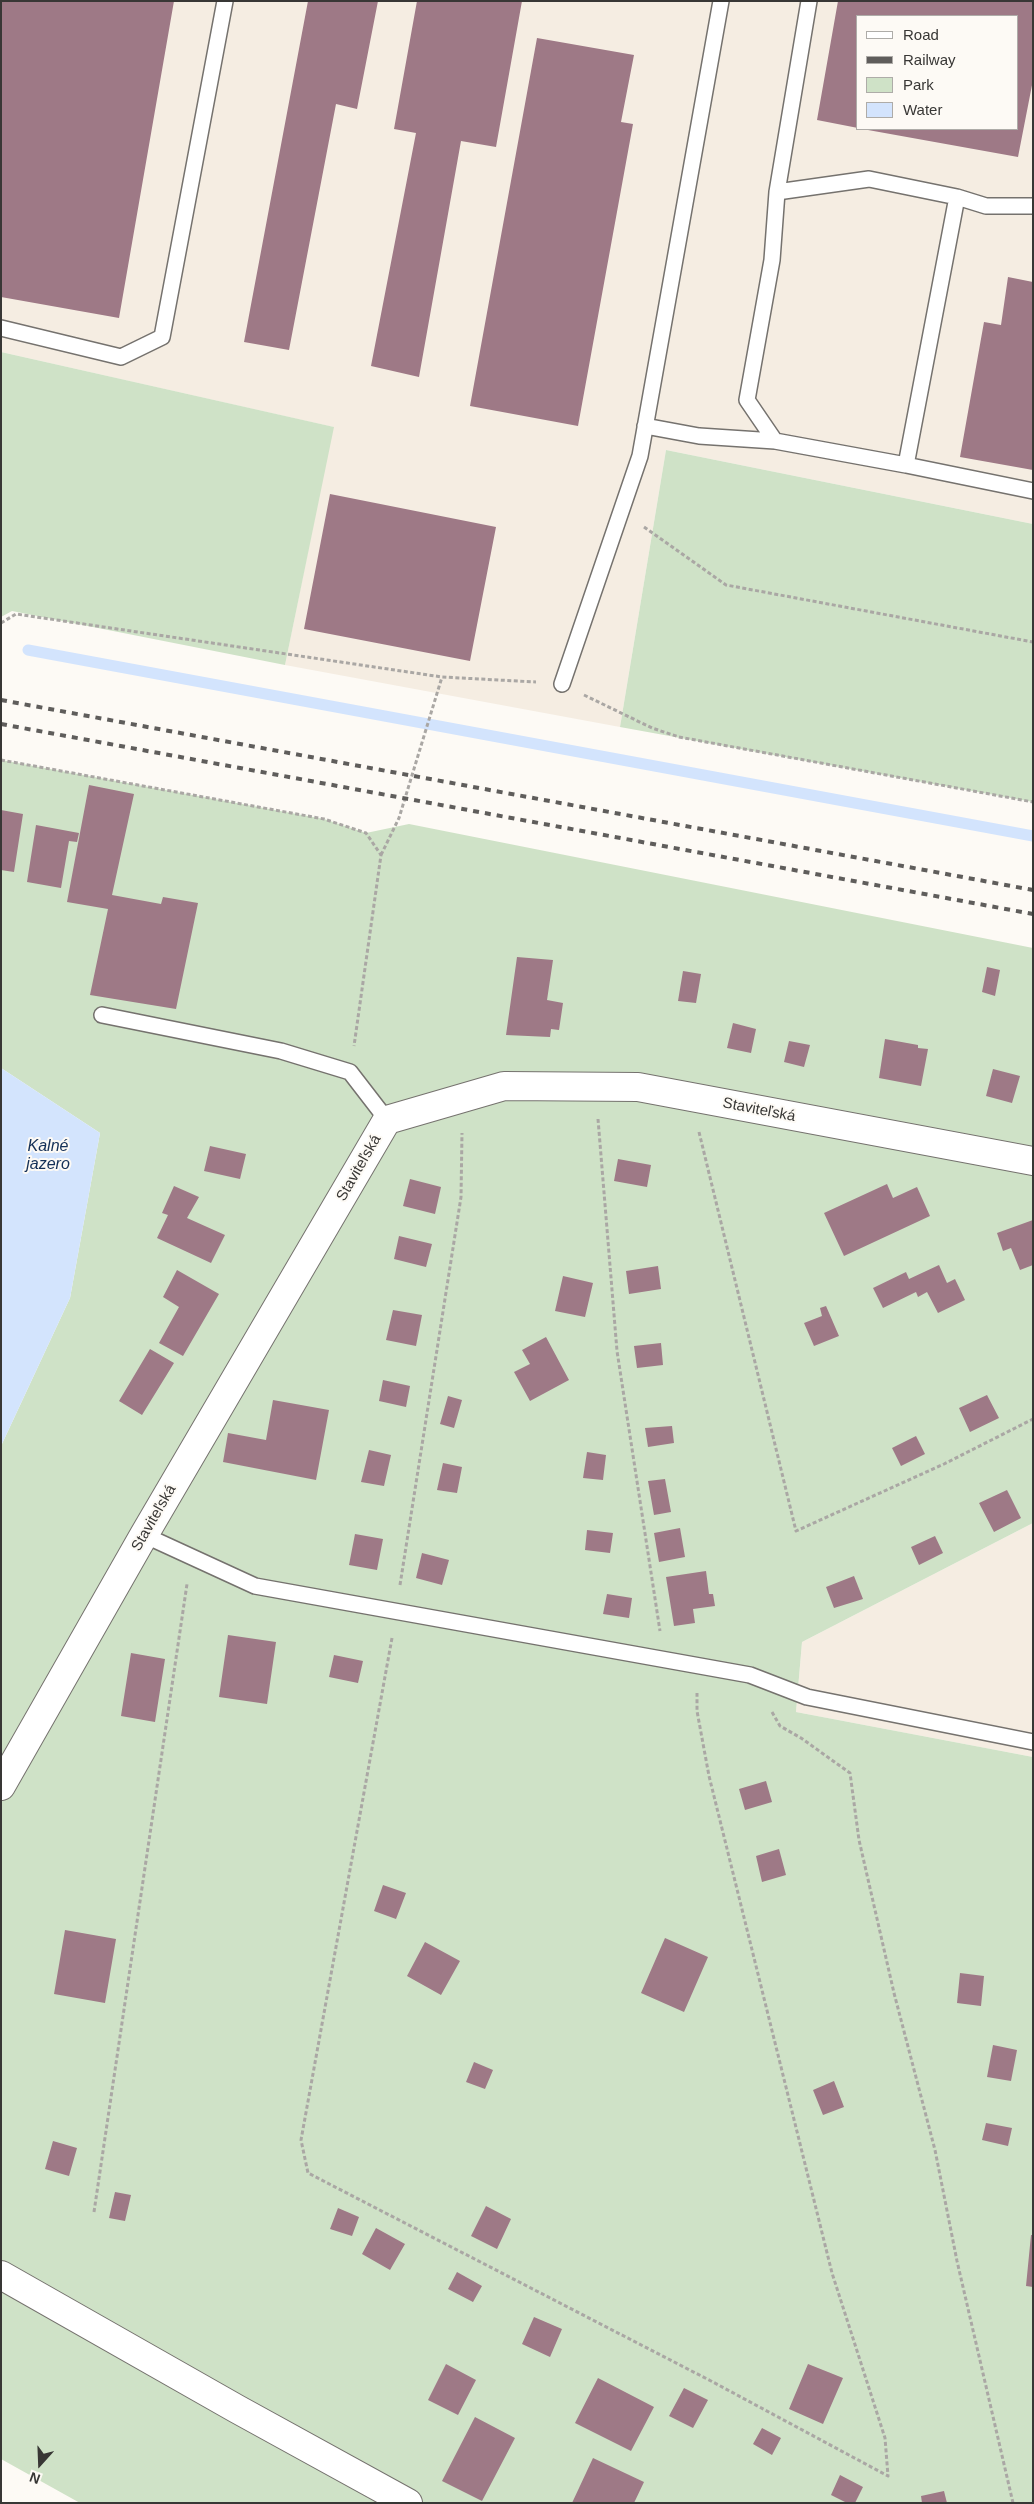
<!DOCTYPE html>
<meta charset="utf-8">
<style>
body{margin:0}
#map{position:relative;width:1034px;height:2504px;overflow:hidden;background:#fdfaf5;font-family:Helvetica,sans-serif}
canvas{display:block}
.frame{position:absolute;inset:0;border:2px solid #383735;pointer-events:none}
.legend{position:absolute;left:856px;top:15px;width:162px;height:115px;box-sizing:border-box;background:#fdfaf5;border:1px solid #aeaca8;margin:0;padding:6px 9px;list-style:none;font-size:15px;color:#383735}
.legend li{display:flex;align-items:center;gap:10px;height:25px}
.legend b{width:25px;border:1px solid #aeaca8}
.north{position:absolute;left:15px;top:2439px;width:50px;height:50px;-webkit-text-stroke:4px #fdfaf5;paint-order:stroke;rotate:200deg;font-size:14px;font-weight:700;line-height:20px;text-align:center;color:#383735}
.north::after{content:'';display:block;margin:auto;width:18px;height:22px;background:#383735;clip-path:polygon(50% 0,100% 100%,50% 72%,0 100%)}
</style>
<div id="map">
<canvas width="1034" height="2504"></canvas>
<div class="frame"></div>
<ul class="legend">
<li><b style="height:6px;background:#fff"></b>Road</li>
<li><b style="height:6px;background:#5f5d5b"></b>Railway</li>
<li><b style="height:14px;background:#cfe2c7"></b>Park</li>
<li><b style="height:14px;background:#d3e4fd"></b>Water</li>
</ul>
<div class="north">N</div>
</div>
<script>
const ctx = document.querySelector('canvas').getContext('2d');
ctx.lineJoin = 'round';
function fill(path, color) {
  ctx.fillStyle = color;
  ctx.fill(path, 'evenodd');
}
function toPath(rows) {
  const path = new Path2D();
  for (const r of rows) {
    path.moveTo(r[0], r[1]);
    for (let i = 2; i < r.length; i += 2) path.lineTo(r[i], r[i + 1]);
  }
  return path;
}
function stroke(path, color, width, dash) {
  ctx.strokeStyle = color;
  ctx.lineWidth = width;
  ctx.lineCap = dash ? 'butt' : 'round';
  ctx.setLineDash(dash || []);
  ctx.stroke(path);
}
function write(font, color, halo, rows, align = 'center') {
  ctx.font = font + ' Helvetica,sans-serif';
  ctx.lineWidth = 4;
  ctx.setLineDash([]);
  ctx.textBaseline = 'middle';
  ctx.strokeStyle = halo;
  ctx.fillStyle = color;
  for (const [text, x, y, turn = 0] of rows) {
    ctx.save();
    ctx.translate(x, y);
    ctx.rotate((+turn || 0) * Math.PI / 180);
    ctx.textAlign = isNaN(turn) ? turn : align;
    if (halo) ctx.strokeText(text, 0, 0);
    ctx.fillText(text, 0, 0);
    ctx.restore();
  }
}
const built = toPath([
 [1,1,1033,1,1033,524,666,450,620,727,285,665,333,427,1,352],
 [858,16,1018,16,1018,129,858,129],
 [1033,1523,1033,1757,796,1712,802,1642]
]);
const green = toPath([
 [1,352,334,427,285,665,12,611,1,617],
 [666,450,1033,524,1033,802,620,727],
 [1,760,324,819,366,833,409,824,1033,948,1033,1523,802,1642,796,1712,1033,1757,1033,2503,80,2503,1,2459,1,1446,70,1298,100,1133,1,1068]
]);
const water = toPath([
 [1,1068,100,1133,70,1298,1,1446]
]);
const stream = toPath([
 [28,650,1033,836]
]);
const building = toPath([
 [1,1,174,1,119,318,1,297],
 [308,1,378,1,357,109,336,104,289,350,244,342],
 [417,1,522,1,496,147,461,141,419,377,371,366,416,133,394,129],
 [838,1,1033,1,1033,80,1018,157,868,130,1018,129,1018,16,858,16,858,128,817,120],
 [537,38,634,55,621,122,633,124,578,426,470,406],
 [1008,277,1033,282,1033,470,960,457,984,322,1001,325],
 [330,494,496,527,470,661,304,629],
 [89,785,134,794,112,895,161,904,163,897,198,903,176,1009,90,995,108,909,67,902],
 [1,810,23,814,14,872,1,870],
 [36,825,79,833,77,842,69,841,61,888,27,882],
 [517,957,553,960,547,1000,563,1003,559,1030,551,1029,550,1037,506,1035],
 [987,967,1000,970,995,996,982,992],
 [683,971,701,974,696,1003,678,1001],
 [733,1023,756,1029,751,1053,727,1048],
 [885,1039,918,1045,918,1048,928,1049,921,1086,879,1078],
 [789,1041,810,1045,804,1067,784,1062],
 [993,1069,1020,1076,1012,1103,986,1096],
 [210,1146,246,1154,240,1179,204,1171],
 [618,1159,651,1165,647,1187,614,1181],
 [410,1179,441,1187,435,1214,403,1206],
 [887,1184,893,1198,917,1187,930,1216,844,1256,824,1213],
 [174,1186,199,1197,187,1218,225,1235,211,1263,157,1238,168,1215,162,1213],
 [1033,1220,1033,1265,1020,1270,1011,1248,1003,1251,997,1233],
 [399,1236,432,1244,426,1267,394,1259],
 [939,1265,947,1283,955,1279,965,1300,938,1313,927,1292,918,1297,916,1292,883,1308,873,1288,906,1272,909,1279],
 [658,1266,661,1289,629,1294,626,1271],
 [177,1270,219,1294,183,1356,159,1343,179,1307,163,1297],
 [563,1276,593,1283,585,1317,555,1311],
 [826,1306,839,1336,814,1346,804,1323,822,1316,820,1308],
 [393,1310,422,1315,416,1346,386,1340],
 [546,1337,569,1380,530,1401,514,1372,530,1364,522,1350],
 [661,1343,663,1365,637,1368,634,1346],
 [150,1349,174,1363,142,1415,119,1401],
 [383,1380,410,1386,406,1407,379,1401],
 [987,1395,999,1418,970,1432,959,1408],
 [448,1396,462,1400,454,1428,440,1424],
 [273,1400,329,1410,316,1480,223,1462,228,1433,266,1440],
 [672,1426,674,1443,648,1447,645,1428],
 [916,1436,925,1454,901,1466,892,1448],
 [369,1450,391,1455,384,1486,361,1482],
 [587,1452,606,1455,603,1480,583,1478],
 [443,1463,462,1467,457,1493,437,1490],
 [665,1479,671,1512,654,1515,648,1481],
 [1007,1490,1021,1518,994,1532,979,1503],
 [680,1528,685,1557,659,1562,654,1533],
 [587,1530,613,1533,610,1553,585,1550],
 [355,1534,383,1539,377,1570,349,1565],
 [935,1536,943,1553,919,1565,911,1547],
 [422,1553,449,1560,442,1585,416,1578],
 [706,1571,709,1594,713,1594,715,1606,693,1609,695,1623,674,1626,666,1577],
 [854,1576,863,1599,834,1608,826,1587],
 [607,1594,632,1598,629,1618,603,1614],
 [228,1635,276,1642,267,1704,219,1697],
 [131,1653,165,1659,155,1722,121,1716],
 [334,1655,363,1661,358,1683,329,1677],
 [766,1781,772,1802,745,1810,739,1789],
 [779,1849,786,1875,762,1882,756,1856],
 [383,1885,406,1893,396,1919,374,1911],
 [65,1930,116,1939,105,2003,54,1994],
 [665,1938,708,1957,684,2012,641,1993],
 [425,1942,460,1961,441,1995,407,1976],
 [960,1973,984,1976,981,2006,957,2003],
 [993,2045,1017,2050,1011,2081,987,2077],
 [474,2062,493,2070,485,2089,466,2082],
 [834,2081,844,2107,823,2115,813,2090],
 [986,2123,1012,2128,1008,2146,982,2140],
 [53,2141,77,2148,69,2176,45,2169],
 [115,2192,131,2195,125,2221,109,2218],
 [486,2206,511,2219,497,2249,471,2236],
 [338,2208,359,2217,352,2236,330,2229],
 [376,2228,405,2244,390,2270,362,2254],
 [1031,2235,1033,2235,1033,2287,1026,2286],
 [457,2272,482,2286,473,2302,448,2289],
 [534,2317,562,2329,550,2357,522,2344],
 [446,2364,476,2380,458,2415,428,2400],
 [808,2364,843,2378,823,2424,789,2409],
 [598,2378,654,2407,631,2451,575,2423],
 [684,2388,708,2400,693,2428,669,2416],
 [475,2417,515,2438,482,2501,442,2481],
 [762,2428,781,2438,772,2455,753,2444],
 [593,2458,644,2482,634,2503,572,2503],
 [840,2475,863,2487,855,2503,847,2503,831,2495],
 [944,2491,947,2503,922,2503,921,2496]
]);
const path = toPath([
 [644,527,726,585,1033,642],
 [1,623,16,614,442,677,536,682],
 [584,695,652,728,679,737,1033,802],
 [1,760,324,819,366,833,381,855,354,1046],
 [381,855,399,818,442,677],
 [598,1119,617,1351,660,1631],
 [699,1132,796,1531,944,1464,1033,1419],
 [400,1585,461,1197,462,1133],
 [392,1638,301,2140,308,2173,711,2381,888,2476,885,2438,832,2273,709,1776,697,1711,697,1693],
 [772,1712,780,1726,801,1738,850,1773,859,1840,894,1993,935,2150,957,2261,1013,2503],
 [94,2212,187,1584]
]);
const service = toPath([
 [777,192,869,179,957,197,986,206,1033,206],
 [1,328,121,357,162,337,225,1],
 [645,426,699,436,775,441,747,400,772,260,777,192,809,1],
 [775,441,906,465,957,197],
 [906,465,1033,491],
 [562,684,640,456,721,1],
 [102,1015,281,1051,350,1072,387,1120],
 [144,1535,255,1586,750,1675,807,1697,1033,1742]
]);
const minor = toPath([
 [1,1786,144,1535,387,1120,504,1086,638,1087,1033,1161],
 [1,2275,237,2409,408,2503]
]);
const rail = toPath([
 [1,700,1033,890],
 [1,724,1033,914]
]);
const streetNames = [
 ["Staviteľská",759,1110,11],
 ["Staviteľská",359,1168,-60],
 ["Staviteľská",154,1518,-60]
];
const waterNames = [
 ["Kalné",48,1147],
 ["jazero",48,1165]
];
fill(built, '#f5ede2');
fill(green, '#cfe2c7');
fill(water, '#d3e4fd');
stroke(stream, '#d3e4fd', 11);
fill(building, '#9e7986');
stroke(service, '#75726e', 18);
stroke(minor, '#75726e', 30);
stroke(path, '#aaa7a4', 3, [4, 2.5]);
stroke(service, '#fff', 15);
stroke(minor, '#fff', 28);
stroke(rail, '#5f5d5b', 4, [6, 6]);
write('15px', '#383735', '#fdfaf5', streetNames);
write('italic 16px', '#143057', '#fdfaf5', waterNames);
</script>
